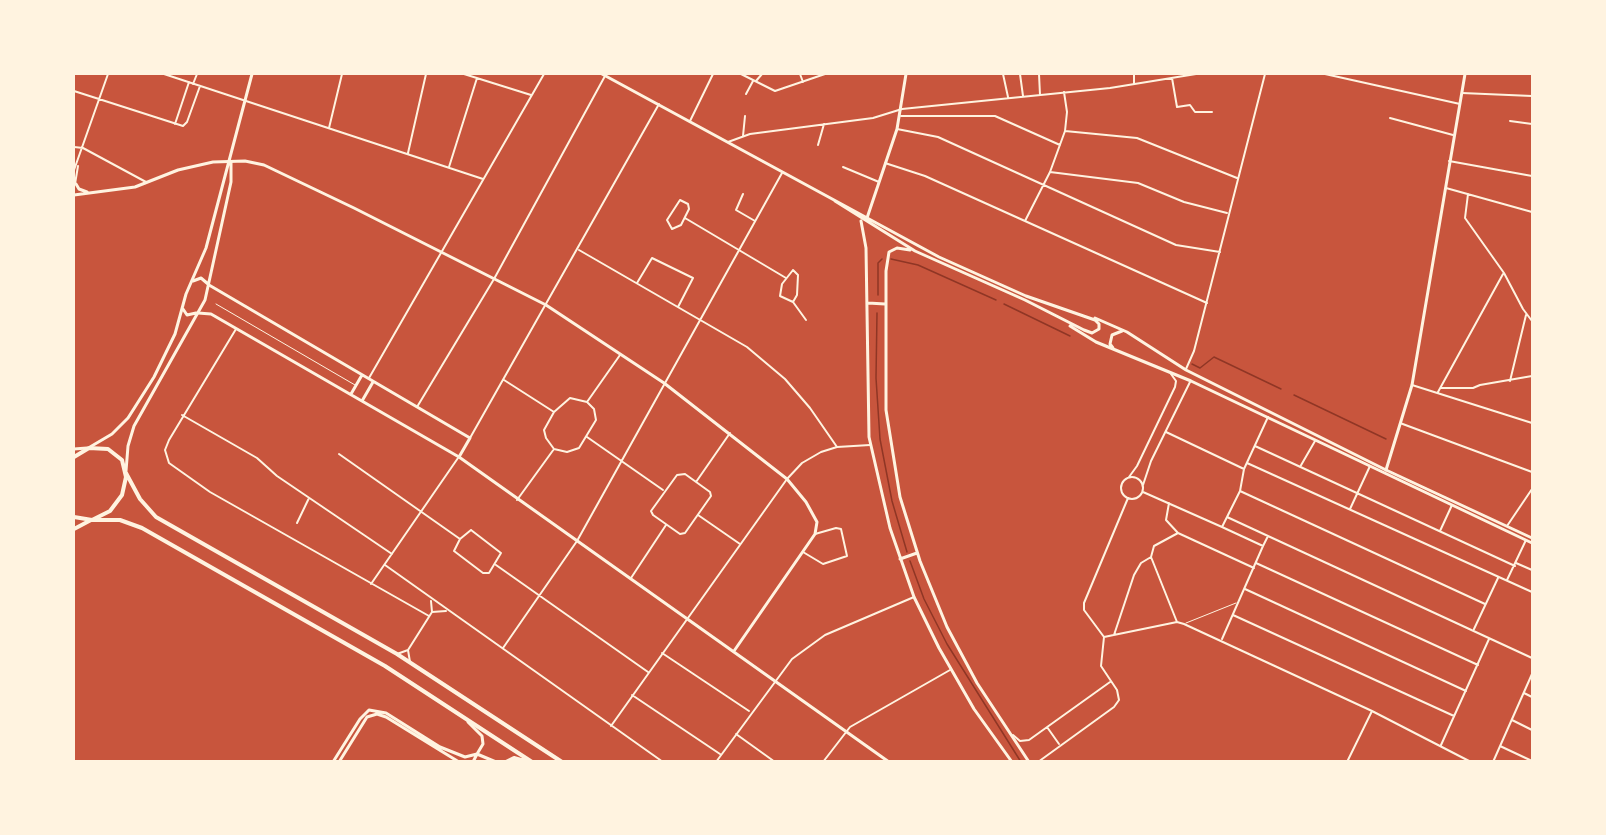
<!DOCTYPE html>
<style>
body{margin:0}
#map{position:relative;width:1606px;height:835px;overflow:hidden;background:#c8553d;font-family:"IBM Plex Sans",sans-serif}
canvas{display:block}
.frame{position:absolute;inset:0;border:75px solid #fff3e0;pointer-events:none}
</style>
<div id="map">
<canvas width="1606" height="835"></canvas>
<div class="frame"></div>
</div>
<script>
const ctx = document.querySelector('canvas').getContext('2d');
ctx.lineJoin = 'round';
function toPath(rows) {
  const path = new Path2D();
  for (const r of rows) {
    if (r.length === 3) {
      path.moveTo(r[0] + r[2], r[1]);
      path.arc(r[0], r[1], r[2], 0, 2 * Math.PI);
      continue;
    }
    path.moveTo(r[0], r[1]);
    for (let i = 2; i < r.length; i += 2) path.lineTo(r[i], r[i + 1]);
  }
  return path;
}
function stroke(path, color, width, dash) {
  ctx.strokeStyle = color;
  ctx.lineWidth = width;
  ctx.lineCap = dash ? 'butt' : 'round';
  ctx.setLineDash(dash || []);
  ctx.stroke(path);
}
const stream = toPath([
 [891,259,918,265,996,300],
 [878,295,878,263,882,259],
 [1004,304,1070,336],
 [877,313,876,378,880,439,892,501,907,552],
 [1192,364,1200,368,1214,357,1281,389],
 [1294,395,1386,439],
 [910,561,924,599,947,644,1021,762]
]);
const service = toPath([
 [216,304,355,385],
 [1186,623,1236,603]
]);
const minor = toPath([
 [164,74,483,179],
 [464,74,531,95],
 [741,74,775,91,825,74],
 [800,74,803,82],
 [1003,74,1008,97],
 [1020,74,1023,96],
 [1039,74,1040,95],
 [1134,74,1134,84],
 [1325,74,1460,104],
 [1172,78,1177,107,1190,105,1195,112,1212,112],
 [756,81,762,74],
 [193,84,197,74],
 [74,91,183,126,187,122,200,86],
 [1462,93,1532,96],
 [746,94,753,81],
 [901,116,995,116,1060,145],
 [1390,118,1453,135],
 [690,121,713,74],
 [1510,121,1532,124],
 [175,124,189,82],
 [329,128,342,74],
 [897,129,938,137,1176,245,1220,252],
 [1065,131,1137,138,1237,178],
 [743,136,745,116],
 [728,142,750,134,873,118,902,109,1110,88,1196,74],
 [818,145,824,124],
 [74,147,83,148,146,182],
 [408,153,426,74],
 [1449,161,1532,176],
 [885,163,925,176,1207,303],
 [449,167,477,78],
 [843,167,879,182],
 [74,170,108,74],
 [1050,172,1138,183,1184,202,1227,213],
 [75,184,78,166],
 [1446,188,1532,212],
 [743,194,736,210,755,221],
 [1468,194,1465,218,1504,273,1523,309,1532,321],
 [680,200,688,204,689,209,681,225,672,229,667,220,680,200],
 [685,218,786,278],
 [1025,221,1050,172,1065,131,1067,112,1064,92],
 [579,250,747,347,785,379,810,408,837,447],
 [637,283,652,258,693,278,678,307],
 [793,302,797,295,798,275,793,270,782,284,780,296,793,302,806,320],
 [236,329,169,440,165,450,169,463,210,492,429,616],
 [1186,369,1194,351,1265,74],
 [369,378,544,74],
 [504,380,554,412],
 [1510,381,1526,315],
 [1412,385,1532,423],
 [1441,388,1473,388,1480,385,1532,376],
 [1438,392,1503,274],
 [570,398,587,402,594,409,596,420,579,448,567,452,554,449,546,438,544,430,554,412,570,398],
 [587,402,620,355],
 [417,407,494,279,605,76],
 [182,415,257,458,277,476,392,554],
 [1400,423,1532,472],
 [1166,432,1244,469],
 [587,437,663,490],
 [470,438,659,104],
 [1255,446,1515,566],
 [339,454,460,539],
 [1247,463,1532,592],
 [1300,467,1315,441],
 [685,474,710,492,711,496,685,533,680,534,653,515,651,511,677,475,685,474],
 [1129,477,1137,466,1175,387,1176,381,1171,374],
 [1132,488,11],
 [696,482,730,433],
 [1143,485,1151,461,1190,382],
 [1240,491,1485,604],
 [1143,492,1222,527],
 [517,500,554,449],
 [1169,503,1166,520,1178,533],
 [1350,509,1370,466],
 [698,515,740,544],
 [1227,517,1268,536,1263,546,1222,527,1240,491,1244,469,1268,417],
 [297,523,309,498],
 [1507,526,1532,489],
 [471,530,501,553,489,573,483,573,454,551,460,539,471,530],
 [1440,531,1452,505],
 [1268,536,1532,658],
 [803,552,823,564,847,556,841,529,836,528,815,534],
 [1151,557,1154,546,1178,533,1254,568],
 [1151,557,1177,622],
 [1256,563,1478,665],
 [1516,563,1532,570],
 [385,565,663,762],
 [496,565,648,672],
 [631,578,666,525],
 [1507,580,1526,540],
 [371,584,458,458],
 [1245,589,1466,691],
 [431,601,432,612],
 [432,612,446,611],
 [1233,615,1454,716],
 [1474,629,1498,578],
 [1114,635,1134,575,1141,563,1151,557],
 [1104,637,1177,622,1184,624,1372,711,1471,762],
 [1222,639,1263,546],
 [503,648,577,541,782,173],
 [662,653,749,711],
 [397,654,408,650],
 [410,662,408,650,432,612],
 [1524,693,1532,697],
 [632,695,720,754],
 [1512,720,1532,730],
 [611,726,787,479,802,463,821,452,837,447,870,445],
 [1047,727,1059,744],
 [736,734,775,762],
 [1013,735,1020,741,1029,740,1110,682],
 [1441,745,1489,639],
 [1500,746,1532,761],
 [716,762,792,659,825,635,914,597],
 [823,762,850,727,950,670],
 [1038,762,1114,707,1119,700,1117,690,1101,666,1104,637,1084,610,1084,603,1128,498],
 [1347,762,1372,711],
 [1493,762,1532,674]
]);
const tertiary = toPath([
 [76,184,79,189,87,192],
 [74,195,135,187,178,170,213,162,245,161,264,165,354,208,546,305,664,383,787,479,806,502,817,522,815,534,734,651],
 [867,218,897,129,906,74],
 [209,285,470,438,459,457],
 [198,313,211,314,459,457,889,762],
 [351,394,362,375],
 [362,401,373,382],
 [74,449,87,448],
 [1386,470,1412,385,1465,74],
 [333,762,360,719,369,710,386,713,440,747,465,757,477,754,483,744,482,736,468,722],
 [339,762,367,717,377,714,386,717,459,762],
 [473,762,477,754,496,762]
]);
const secondary = toPath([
 [602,74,939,257,1026,296,1095,320,1099,324,1099,329,1092,333,1084,330,1025,300,915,251,835,201],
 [861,221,866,248,869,437,890,528,914,597,939,648,974,709,1012,762],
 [910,250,897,248,889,252,886,271,886,410,900,497,920,561,947,627,977,683,1029,762],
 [193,281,201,278,208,284],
 [868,303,885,304],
 [183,309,187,315,196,313],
 [1095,318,1127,332,1186,370,1386,470,1532,538],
 [1070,326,1096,342,1191,381,1532,543],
 [1113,348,1110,344,1112,335,1122,331],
 [90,447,112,434,128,418,154,377,175,334,186,294,206,248,252,74],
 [126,471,128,446,134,426,205,300,231,182,231,162],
 [900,559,917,553]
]);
const primary = toPath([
 [74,529,91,520]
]);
const trunk = toPath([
 [74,457,89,448,108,449,122,460,126,477,122,495,110,511,92,520,74,517],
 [126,473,140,499,156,517,397,654,562,762],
 [92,520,120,520,142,528,385,666,532,762],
 [506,762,514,758,528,762]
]);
stroke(stream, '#8f3625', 1.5);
stroke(service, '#fff3e0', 1);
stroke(minor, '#fff3e0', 2);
stroke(tertiary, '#fff3e0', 3);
stroke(secondary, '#fff3e0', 3);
stroke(primary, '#fff3e0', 4);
stroke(trunk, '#fff3e0', 4);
</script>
